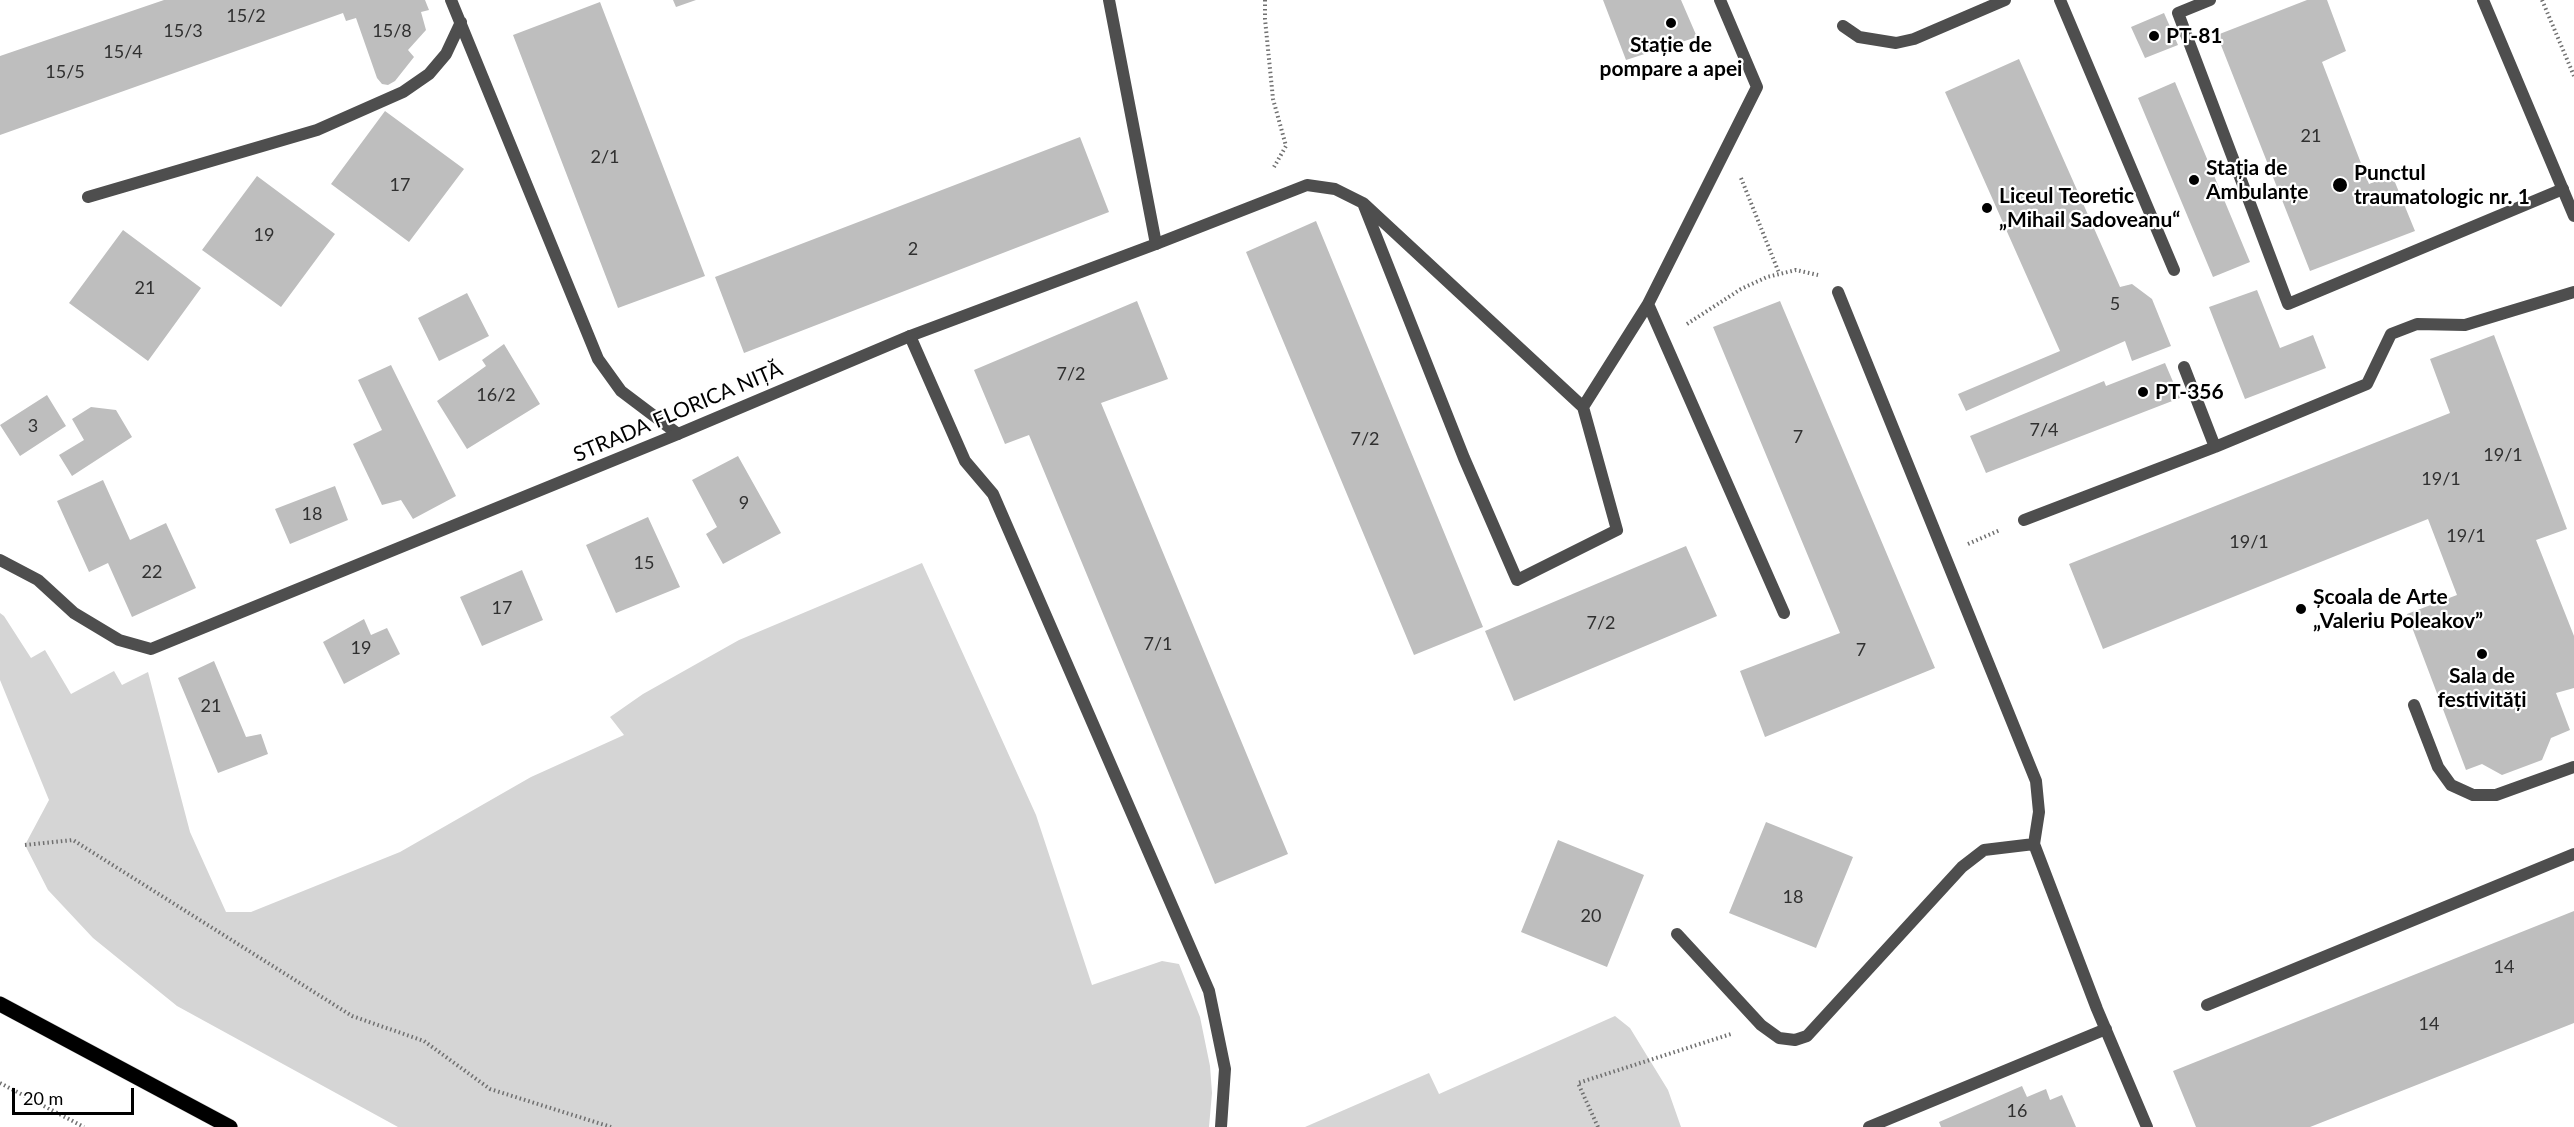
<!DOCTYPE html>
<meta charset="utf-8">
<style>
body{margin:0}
#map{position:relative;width:2574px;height:1127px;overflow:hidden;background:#fff;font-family:Lato,sans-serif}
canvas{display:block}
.scale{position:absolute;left:12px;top:1088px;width:122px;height:27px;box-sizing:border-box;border:3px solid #000;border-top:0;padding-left:8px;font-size:18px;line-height:21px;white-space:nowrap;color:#000;-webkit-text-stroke:4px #fff;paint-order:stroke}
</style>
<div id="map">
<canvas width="2574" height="1127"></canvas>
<div class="scale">20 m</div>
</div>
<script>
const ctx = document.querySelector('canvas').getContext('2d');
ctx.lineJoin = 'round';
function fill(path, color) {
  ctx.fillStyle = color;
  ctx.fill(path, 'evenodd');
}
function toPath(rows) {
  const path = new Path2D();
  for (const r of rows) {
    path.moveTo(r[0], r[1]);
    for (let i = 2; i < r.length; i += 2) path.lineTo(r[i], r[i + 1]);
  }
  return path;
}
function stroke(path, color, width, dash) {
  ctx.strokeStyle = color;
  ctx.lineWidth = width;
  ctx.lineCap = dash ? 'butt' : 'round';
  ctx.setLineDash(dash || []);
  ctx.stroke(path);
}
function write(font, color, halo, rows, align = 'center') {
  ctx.font = font + ' Lato,sans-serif';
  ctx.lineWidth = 4.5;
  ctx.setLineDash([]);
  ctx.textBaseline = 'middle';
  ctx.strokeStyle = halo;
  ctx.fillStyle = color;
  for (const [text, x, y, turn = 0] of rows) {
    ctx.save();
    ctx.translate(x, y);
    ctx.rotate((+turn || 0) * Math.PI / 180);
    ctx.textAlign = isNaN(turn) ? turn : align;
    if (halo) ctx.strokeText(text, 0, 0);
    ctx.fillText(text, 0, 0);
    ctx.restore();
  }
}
const green = toPath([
 [922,563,1036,815,1092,985,1162,961,1179,964,1200,1017,1210,1066,1212,1093,1209,1127,398,1127,177,1006,93,938,48,890,25,845,49,800,0,680,0,613,4,616,31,658,45,650,71,694,114,671,122,685,148,672,190,832,226,912,251,912,400,852,531,777,624,735,610,717,643,694,739,640],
 [1615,1016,1630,1028,1668,1090,1681,1127,1305,1127,1429,1073,1439,1094]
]);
const building = toPath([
 [164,0,425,0,429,10,421,12,426,30,408,50,414,57,395,81,388,85,382,84,377,78,356,18,346,21,343,13,0,135,0,56],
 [673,0,696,0,676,7],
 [1603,0,1681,0,1697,37,1626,60],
 [2307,0,2327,0,2346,51,2322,62,2369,184,2392,175,2415,231,2310,271,2217,35],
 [600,2,705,276,618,308,513,35],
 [2164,13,2178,45,2145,58,2131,27],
 [2019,59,2120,287,2132,284,2152,299,2171,346,2132,361,2125,341,1966,411,1958,394,2060,351,1945,92],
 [2175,82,2250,262,2213,277,2138,98],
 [385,111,464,169,409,242,331,184],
 [1080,137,1109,212,744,353,715,277],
 [257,176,335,234,281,307,202,250],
 [1316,221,1483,627,1414,655,1246,252],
 [123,230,201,288,148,361,69,303],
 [2257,290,2280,348,2313,335,2326,368,2245,399,2209,307],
 [467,293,489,336,439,361,418,318],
 [1137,301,1168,379,1101,403,1288,854,1215,884,1029,435,1005,444,974,370],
 [1780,301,1935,668,1765,737,1740,671,1840,633,1713,327],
 [2494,335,2567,529,2536,540,2574,636,2574,688,2556,693,2570,730,2551,738,2542,760,2502,775,2482,764,2466,770,2407,614,2457,595,2428,519,2103,649,2069,564,2450,413,2430,359],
 [504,344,540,404,467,449,437,401,486,366,482,360],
 [2165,363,2180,398,1986,473,1970,436,2104,381,2106,386],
 [391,365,456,496,413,519,401,500,382,505,353,444,382,430,358,380],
 [47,395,66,426,20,456,0,425],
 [91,407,116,410,132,437,72,476,59,455,84,440,72,419],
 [738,456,781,533,723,564,706,534,717,527,692,480],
 [103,480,130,540,166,523,196,588,132,617,108,563,89,572,57,501],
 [335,486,348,520,290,544,275,509],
 [648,517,680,587,616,613,586,545],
 [1686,546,1717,616,1514,701,1485,631],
 [522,570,543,620,482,646,460,597],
 [364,619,371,635,387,628,400,654,344,684,323,642],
 [214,661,246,737,261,734,268,754,218,773,178,678],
 [1766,822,1853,857,1816,948,1729,913],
 [1558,840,1644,875,1607,967,1521,932],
 [2574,911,2574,1023,2310,1127,2196,1127,2173,1071],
 [2022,1086,2027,1097,2046,1089,2050,1100,2062,1095,2076,1127,1941,1127,1939,1122]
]);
const path = toPath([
 [1265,0,1265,19,1273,99,1286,146,1274,167],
 [2542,0,2574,76],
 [1741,178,1779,273],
 [1687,324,1741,289,1767,277,1796,270,1818,275],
 [1968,544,2000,530],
 [25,845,73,840,352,1016,424,1041,490,1089,611,1127],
 [0,1083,84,1127],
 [1598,1127,1578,1083,1731,1034]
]);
const service = toPath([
 [451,0,598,359,621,391,678,434],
 [2060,0,2174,270],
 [2210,0,2178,13,2288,304,2563,189],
 [1843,26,1859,37,1896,43,1914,39,2005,0],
 [88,197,317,130,403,92,429,74,446,54,461,22],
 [1363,203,1464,458,1517,580,1617,530,1583,407,1648,304,1757,87,1720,0],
 [1156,244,1307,185,1335,189,1363,203,1583,407],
 [1838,292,2036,781,2039,812,2034,844,2097,1009,2147,1127],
 [1648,304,1784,613],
 [910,336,965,461,993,494,1209,991,1225,1069,1221,1127],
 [2184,367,2215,447],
 [2024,520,2215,447,2367,384,2391,334,2417,324,2465,325,2574,292],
 [2414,705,2438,767,2451,785,2473,795,2496,795,2574,767],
 [1677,934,1761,1025,1779,1038,1795,1040,1807,1036,1962,867,1984,850,2034,844],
 [2207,1005,2574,854],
 [1869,1127,2106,1029]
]);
const minor = toPath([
 [0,560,38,580,74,613,119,640,151,649,678,434,910,336,1156,244,1109,0]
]);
const tertiary = toPath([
 [2483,0,2574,216]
]);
const primary = toPath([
 [0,1004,230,1127]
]);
const markers = [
 [1671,23,6,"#000"],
 [2154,36,6,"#000"],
 [2194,180,6,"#000"],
 [2340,185,8,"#000"],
 [1987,208,6,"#000"],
 [2143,392,6,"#000"],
 [2301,609,6,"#000"],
 [2482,654,6,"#000"]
];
const numberNames = [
 ["15/2",246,16],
 ["15/3",183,31],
 ["15/8",392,31],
 ["15/4",123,52],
 ["15/5",65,72],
 ["21",2311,136],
 ["2/1",605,157],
 ["17",400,185],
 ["19",264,235],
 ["2",913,249],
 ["21",145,288],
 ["5",2115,304],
 ["7/2",1071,374],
 ["16/2",496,395],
 ["3",33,426],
 ["7/4",2044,430],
 ["7",1798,437],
 ["7/2",1365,439],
 ["19/1",2503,455],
 ["19/1",2441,479],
 ["9",744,503],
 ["18",312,514],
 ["19/1",2466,536],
 ["19/1",2249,542],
 ["15",644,563],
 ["22",152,572],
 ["17",502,608],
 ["7/2",1601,623],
 ["7/1",1158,644],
 ["19",361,648],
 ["7",1861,650],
 ["21",211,706],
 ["18",1793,897],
 ["20",1591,916],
 ["14",2504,967],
 ["14",2429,1024],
 ["16",2017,1111]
];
const poiNames = [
 ["PT-81",2166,36],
 ["Stație de",1671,45,"center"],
 ["pompare a apei",1671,69,"center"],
 ["Stația de",2206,168],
 ["Ambulanțe",2206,192],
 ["Punctul",2354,173],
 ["traumatologic nr. 1",2354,197],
 ["Liceul Teoretic",1999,196],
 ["„Mihail Sadoveanu“",1999,220],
 ["PT-356",2155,392],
 ["Școala de Arte",2313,597],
 ["„Valeriu Poleakov”",2313,621],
 ["Sala de",2482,676,"center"],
 ["festivități",2482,700,"center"]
];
const streetNames = [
 ["STRADA FLORICA NIȚĂ",678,412,-23]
];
fill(green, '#d5d5d5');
fill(building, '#bebebe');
stroke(primary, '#dbdbdb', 16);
stroke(path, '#707070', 4, [1.5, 3]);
stroke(service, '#4e4e4e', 12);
stroke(minor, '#4e4e4e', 12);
stroke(tertiary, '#4e4e4e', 12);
stroke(primary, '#000', 15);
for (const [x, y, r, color] of markers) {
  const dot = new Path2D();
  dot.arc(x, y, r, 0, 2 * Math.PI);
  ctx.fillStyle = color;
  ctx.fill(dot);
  stroke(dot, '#fff', 2);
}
write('18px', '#303030', null, numberNames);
write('bold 21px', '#000', '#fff', poiNames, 'left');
write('21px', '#000', '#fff', streetNames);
</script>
